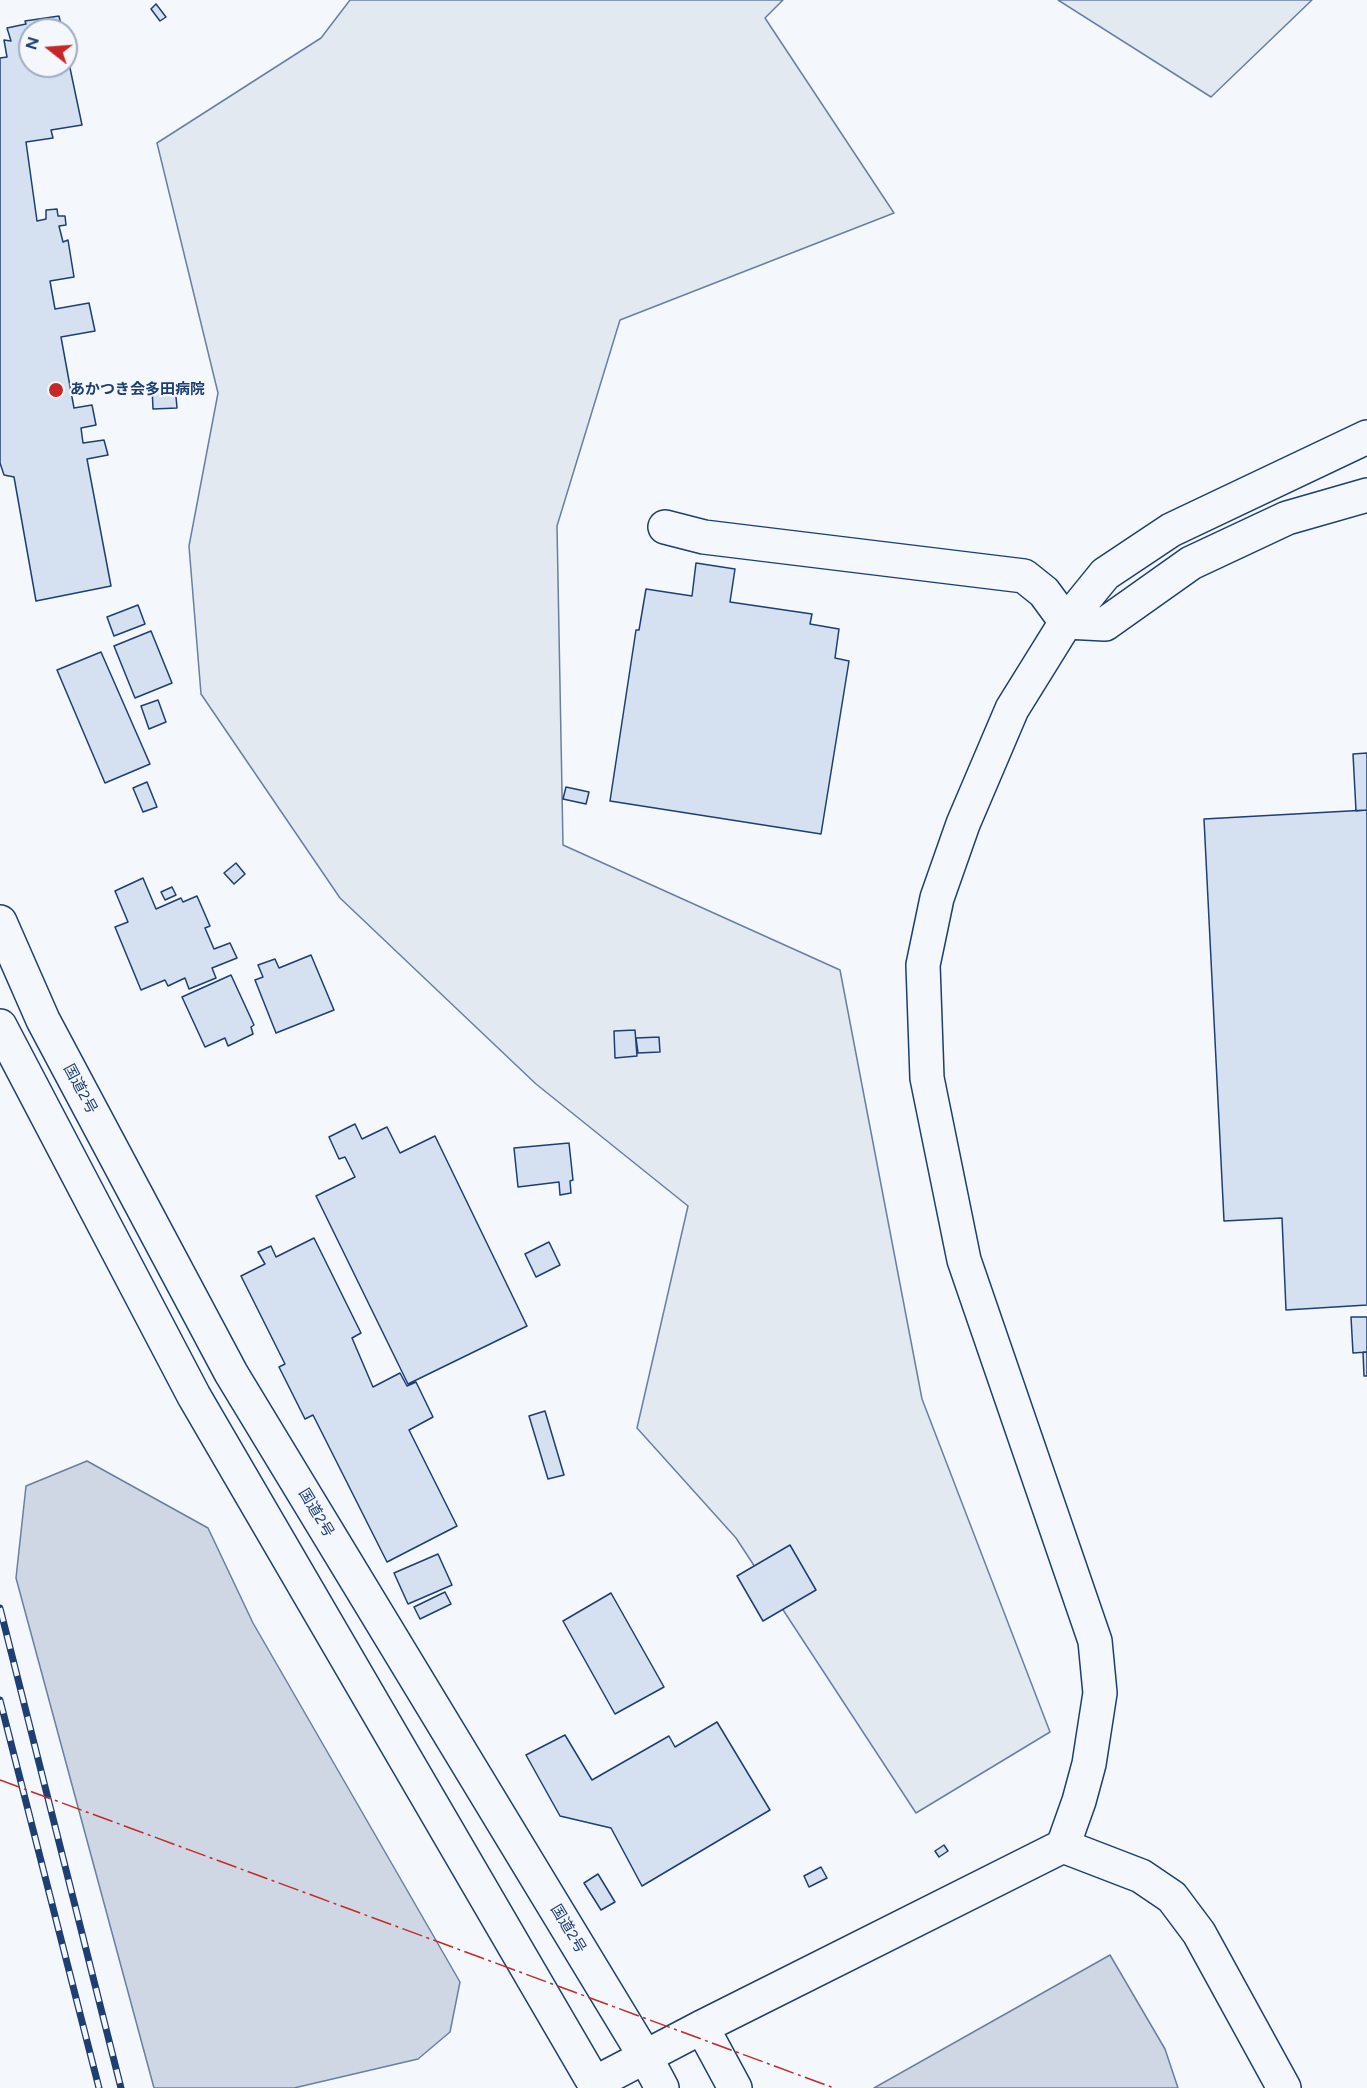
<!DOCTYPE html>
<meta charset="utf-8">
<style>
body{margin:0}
#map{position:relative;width:1367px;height:2088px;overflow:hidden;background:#f4f7fb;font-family:Figtree,sans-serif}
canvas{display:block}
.north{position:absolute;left:18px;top:18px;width:60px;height:60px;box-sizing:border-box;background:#f4f7fb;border:2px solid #9eadc5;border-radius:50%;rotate:287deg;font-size:16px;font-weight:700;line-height:24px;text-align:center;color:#1d3f73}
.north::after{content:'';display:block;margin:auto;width:21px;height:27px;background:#c62828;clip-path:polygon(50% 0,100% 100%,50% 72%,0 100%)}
</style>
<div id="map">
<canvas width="1367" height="2088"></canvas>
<div class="north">N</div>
</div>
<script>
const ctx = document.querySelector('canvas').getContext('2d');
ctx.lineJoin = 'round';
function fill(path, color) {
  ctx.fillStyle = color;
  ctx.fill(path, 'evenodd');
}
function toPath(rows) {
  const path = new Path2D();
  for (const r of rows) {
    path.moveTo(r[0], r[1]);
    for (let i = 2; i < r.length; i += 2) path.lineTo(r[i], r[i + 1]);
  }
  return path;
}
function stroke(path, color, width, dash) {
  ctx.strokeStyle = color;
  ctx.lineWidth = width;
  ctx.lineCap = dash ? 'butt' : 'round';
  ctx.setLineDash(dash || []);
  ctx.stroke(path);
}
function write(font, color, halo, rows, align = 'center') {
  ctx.font = font + ' Figtree,"Noto Sans JP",sans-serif';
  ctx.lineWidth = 4.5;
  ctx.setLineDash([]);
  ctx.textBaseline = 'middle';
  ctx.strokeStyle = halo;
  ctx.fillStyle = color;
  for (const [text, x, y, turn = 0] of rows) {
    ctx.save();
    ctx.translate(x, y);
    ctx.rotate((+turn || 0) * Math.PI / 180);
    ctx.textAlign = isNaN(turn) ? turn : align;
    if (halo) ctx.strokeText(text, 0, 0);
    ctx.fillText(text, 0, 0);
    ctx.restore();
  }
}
const green = toPath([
 [350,0,783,0,765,18,894,213,620,320,557,526,563,845,840,970,922,1399,1050,1732,916,1813,736,1538,637,1428,688,1206,536,1084,340,898,201,694,189,546,218,393,157,143,321,38,350,0],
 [1058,0,1312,0,1211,97,1058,0]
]);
const water = toPath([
 [87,1461,208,1528,253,1623,460,1982,450,2032,418,2059,294,2088,154,2088,16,1578,26,1486,87,1461],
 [1110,1955,1165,2049,1178,2088,874,2088,1110,1955]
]);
const building = toPath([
 [156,4,166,17,160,21,151,9,156,4],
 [59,16,62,30,30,30,30,66,66,66,66,49,82,125,51,130,53,138,26,142,37,221,46,219,46,210,57,209,58,216,65,216,66,225,59,226,63,242,68,240,74,277,50,281,55,309,89,303,95,331,61,337,74,408,92,405,96,425,81,428,83,443,104,440,108,455,87,459,111,586,36,601,14,477,4,475,0,463,0,58,7,57,4,40,11,41,7,28,26,24,25,21,59,16],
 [175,385,177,408,153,409,152,387,175,385],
 [696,563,735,569,730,602,812,614,810,624,839,629,835,658,849,661,821,834,610,801,636,630,639,630,646,589,692,596,696,563],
 [138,605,145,624,114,636,107,617,138,605],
 [151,631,172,683,135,698,114,646,151,631],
 [101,652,150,764,105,783,57,670,101,652],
 [158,700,166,722,149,729,141,706,158,700],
 [1367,753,1367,810,1356,811,1353,754,1367,753],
 [147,782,157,807,143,812,133,788,147,782],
 [566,787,589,792,586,804,563,799,566,787],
 [1367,810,1367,1305,1286,1310,1282,1218,1224,1221,1204,819,1367,810],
 [236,863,245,874,234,884,224,873,236,863],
 [143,878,156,909,181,898,183,902,197,896,210,926,205,928,214,949,230,943,237,958,212,968,216,978,189,989,185,978,168,986,165,980,141,990,115,927,128,922,115,891,143,878],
 [172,887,176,895,165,900,161,892,172,887],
 [311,955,334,1010,276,1033,255,980,263,977,258,965,275,959,279,968,311,955],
 [231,975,254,1025,251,1027,253,1034,228,1046,225,1038,205,1047,182,997,231,975],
 [635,1030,637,1056,615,1058,614,1031,635,1030],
 [659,1037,660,1052,638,1053,636,1038,659,1037],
 [355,1124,362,1139,387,1127,400,1153,435,1136,527,1326,408,1384,316,1196,355,1177,345,1157,339,1159,329,1137,355,1124],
 [569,1143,573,1180,570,1181,571,1193,560,1195,559,1182,518,1187,514,1148,569,1143],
 [314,1238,361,1333,352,1338,373,1387,400,1373,407,1386,416,1382,433,1417,409,1430,457,1526,387,1562,313,1415,305,1419,279,1367,285,1364,241,1276,265,1264,258,1252,271,1246,276,1257,314,1238],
 [549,1242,560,1265,536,1277,525,1254,549,1242],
 [1351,1317,1367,1317,1367,1352,1353,1353,1351,1317],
 [1363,1352,1367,1352,1367,1376,1364,1376,1363,1352],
 [545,1411,564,1475,548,1479,529,1416,545,1411],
 [790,1545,816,1590,763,1621,737,1576,790,1545],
 [438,1554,452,1585,408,1604,394,1573,438,1554],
 [445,1592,451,1604,420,1619,414,1607,445,1592],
 [611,1593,664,1687,615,1714,563,1621,611,1593],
 [717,1722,770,1810,642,1886,611,1828,560,1816,526,1755,565,1735,592,1780,669,1736,675,1747,717,1722],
 [944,1845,948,1851,939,1857,935,1851,944,1845],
 [821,1867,827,1878,809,1887,804,1876,821,1867],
 [598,1874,615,1902,601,1910,584,1883,598,1874]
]);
const minor = toPath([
 [665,527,704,537,1024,576,1044,592,1066,622],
 [1066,622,1105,624,1191,563,1287,518,1367,495],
 [1063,1846,1141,1876,1172,1897,1199,1933,1284,2088],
 [702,2027,735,2088],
 [595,2083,702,2027,1063,1846,1079,1801,1089,1764,1100,1693,1095,1641,964,1260,927,1078,923,965,937,898,963,824,1012,709,1066,622,1105,574,1171,530,1367,437]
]);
const highway = toPath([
 [0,922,43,1020,231,1373,646,2058,662,2088],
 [0,1026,194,1396,597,2088]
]);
const rail = toPath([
 [0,1608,121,2088],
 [0,1700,99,2088]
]);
const power = toPath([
 [0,1780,834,2088]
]);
const markers = [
 [56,390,8,"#c62828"]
];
const poiNames = [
 ["あかつき会多田病院",70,390]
];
const streetNames = [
 ["国道2号",80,1089,62],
 ["国道2号",316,1513,59],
 ["国道2号",568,1929,59]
];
fill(green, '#e3e9f0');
stroke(green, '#687fa3', 1.5);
fill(water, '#cfd7e4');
stroke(water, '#687fa3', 1.5);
fill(building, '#d5e0f0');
stroke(building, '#1d3f73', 1.5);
stroke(minor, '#1d3f73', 36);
stroke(highway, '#1d3f73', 36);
stroke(minor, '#f4f7fb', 33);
stroke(highway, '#f4f7fb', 33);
stroke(rail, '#1d3f73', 7);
stroke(rail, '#f4f7fb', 4.5, [14]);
stroke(power, '#c62828', 1.5, [21, 4.5, 3, 4.5]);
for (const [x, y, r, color] of markers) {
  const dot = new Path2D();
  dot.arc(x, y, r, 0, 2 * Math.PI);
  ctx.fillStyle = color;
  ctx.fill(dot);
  stroke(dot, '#f4f7fb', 2);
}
write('bold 15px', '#1d3f73', '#f4f7fb', poiNames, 'left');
write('15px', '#1d3f73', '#f4f7fb', streetNames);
</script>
